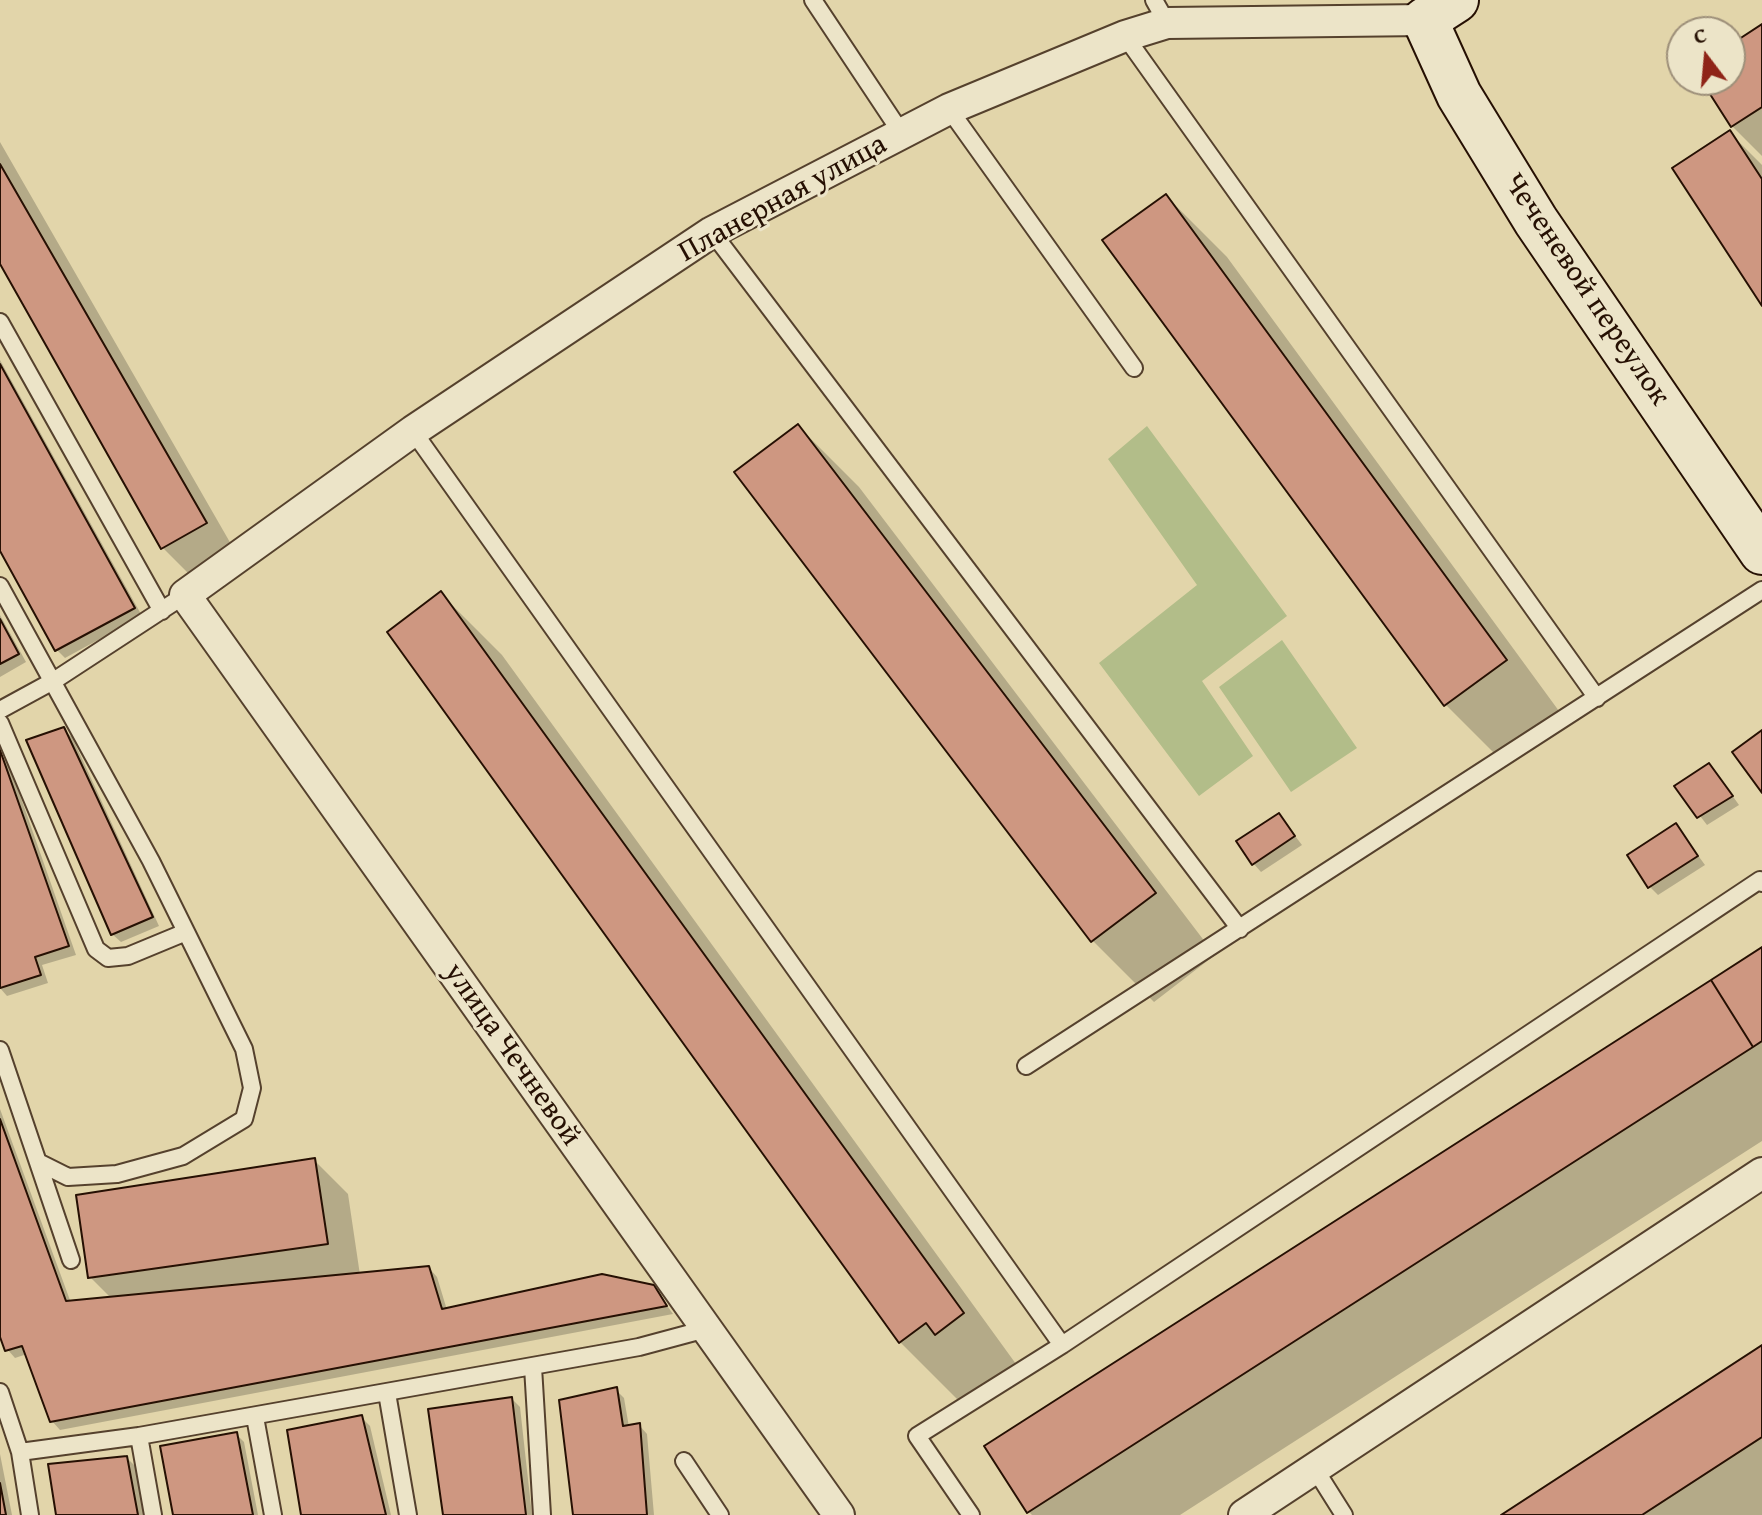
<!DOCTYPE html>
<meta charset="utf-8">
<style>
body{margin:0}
#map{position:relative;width:1762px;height:1515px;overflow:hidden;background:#e2d5aa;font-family:"Gentium Book Plus",serif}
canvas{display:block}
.north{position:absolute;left:1666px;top:16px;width:80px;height:80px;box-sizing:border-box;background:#ece4c8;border:2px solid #9d8f79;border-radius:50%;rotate:344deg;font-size:22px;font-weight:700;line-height:32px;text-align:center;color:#261003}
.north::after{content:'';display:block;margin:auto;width:28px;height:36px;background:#8f2418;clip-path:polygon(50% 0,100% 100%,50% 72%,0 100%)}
</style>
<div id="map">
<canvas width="1762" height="1515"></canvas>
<div class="north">С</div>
</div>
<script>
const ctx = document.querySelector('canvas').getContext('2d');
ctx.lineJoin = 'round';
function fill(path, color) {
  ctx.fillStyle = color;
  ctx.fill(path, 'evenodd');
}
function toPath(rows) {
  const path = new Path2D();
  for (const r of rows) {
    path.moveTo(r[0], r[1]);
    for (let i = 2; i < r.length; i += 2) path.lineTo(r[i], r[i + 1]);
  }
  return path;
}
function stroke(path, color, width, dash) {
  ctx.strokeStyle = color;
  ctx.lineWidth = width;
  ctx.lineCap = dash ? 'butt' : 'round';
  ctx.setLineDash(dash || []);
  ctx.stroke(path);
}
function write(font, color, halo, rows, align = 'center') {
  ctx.font = font + ' "Gentium Book Plus",serif';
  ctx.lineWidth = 6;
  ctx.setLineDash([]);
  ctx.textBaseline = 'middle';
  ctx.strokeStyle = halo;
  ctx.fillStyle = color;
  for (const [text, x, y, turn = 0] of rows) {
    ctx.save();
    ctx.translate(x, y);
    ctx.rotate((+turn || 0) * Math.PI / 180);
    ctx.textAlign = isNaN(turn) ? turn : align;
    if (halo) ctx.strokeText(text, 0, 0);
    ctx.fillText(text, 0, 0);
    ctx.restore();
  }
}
const green = toPath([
 [1147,426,1287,616,1202,681,1253,756,1199,796,1099,663,1197,585,1108,459],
 [1282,640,1357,748,1291,792,1219,687]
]);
const shadow = toPath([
 [1762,27,1762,156,1732,126,1703,80,1730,80,1730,47],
 [1730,133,1762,165,1762,302],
 [0,142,239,558,197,582,163,548,0,260],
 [1166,196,1227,257,1567,722,1507,766,1446,705],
 [0,360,142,616,65,658,57,650,0,547],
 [798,426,859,487,1215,955,1154,1002,1093,941,737,473],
 [441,594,502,655,1024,1375,961,1403,900,1342],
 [0,615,26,662,0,677],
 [63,729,72,737,159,926,121,942,112,934],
 [0,753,8,761,76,955,42,965,48,983,7,996,0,988],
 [1717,774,1739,805,1707,825,1677,786],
 [1279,815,1302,845,1261,872,1253,863],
 [1676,825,1705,865,1658,895,1650,887],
 [1762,950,1762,1141,1180,1515,1032,1515,1029,1512],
 [0,1109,71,1303,112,1299,90,1277,314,1160,348,1194,360,1275,429,1268,437,1277,447,1310,653,1286,673,1314,60,1430,52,1421,27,1354,15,1358,7,1349,0,1331],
 [1762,1347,1762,1515,1505,1515],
 [616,1390,624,1398,629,1427,639,1425,647,1434,654,1515,575,1515],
 [512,1399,520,1407,532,1515,445,1515],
 [362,1418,370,1426,391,1515,303,1515],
 [236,1434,244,1442,258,1515,175,1515],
 [0,1454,12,1515,0,1515],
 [127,1458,135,1466,144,1515,58,1515]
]);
const building = toPath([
 [1762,24,1762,107,1731,127,1701,80,1730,80,1730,45,1762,24],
 [1730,130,1762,179,1762,306,1672,168,1730,130],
 [0,164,207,523,161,549,0,264,0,164],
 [1166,194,1507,660,1444,706,1102,240,1166,194],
 [0,364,135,608,55,651,0,551,0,364],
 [798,424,1156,893,1091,942,734,472,798,424],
 [441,591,964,1313,935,1335,926,1323,899,1343,387,632,441,591],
 [0,619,19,654,0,664,0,619],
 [64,727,153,917,111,935,26,740,64,727],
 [1762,730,1762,793,1732,752,1762,730],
 [0,750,69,946,35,957,41,975,0,988,0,750],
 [1709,763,1733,796,1697,818,1674,786,1709,763],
 [1279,813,1295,836,1252,865,1236,841,1279,813],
 [1676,823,1698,856,1648,888,1627,855,1676,823],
 [1762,947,1762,1041,1753,1047,1711,980,1762,947],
 [1711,980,1753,1047,1027,1513,984,1446,1711,980],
 [0,1119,66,1301,429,1266,442,1309,602,1274,654,1285,667,1306,50,1422,22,1346,5,1351,0,1337,0,1119],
 [315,1158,328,1244,88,1278,76,1195,315,1158],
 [1762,1345,1762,1437,1642,1515,1501,1515,1762,1345],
 [617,1387,623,1426,640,1423,647,1515,573,1515,559,1400,617,1387],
 [512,1397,526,1515,443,1515,428,1409,512,1397],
 [362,1415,386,1515,301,1515,287,1430,362,1415],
 [237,1432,253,1515,173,1515,160,1446,237,1432],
 [127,1456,138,1515,56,1515,48,1464,127,1456],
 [0,1483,6,1515,0,1515,0,1483]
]);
const lane = toPath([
 [813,0,902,134],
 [1154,0,1167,23],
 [1125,36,1597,698],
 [949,109,1134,368],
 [712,232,1240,929],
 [0,322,162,611],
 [413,431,1062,1345],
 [0,586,151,861,244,1049,252,1088,244,1119,183,1156,117,1174,68,1177,40,1163],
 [0,710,55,680,185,595],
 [0,723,96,949,108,958,128,956,186,932],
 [0,1050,71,1260],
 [1026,1066,1762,590],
 [533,1367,542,1515],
 [0,1392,20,1452],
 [387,1393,408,1515],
 [255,1417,273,1515],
 [139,1436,639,1347,706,1329],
 [684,1461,720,1515],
 [1315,1469,1344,1515],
 [30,1515,20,1452,139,1436,153,1515],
 [971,1515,917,1436,1062,1345,1760,880,1762,883]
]);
const street = toPath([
 [839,1515,185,595,413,431,712,232,949,109,1125,36,1167,23,1425,20],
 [1244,1515,1762,1173]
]);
const secondary = toPath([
 [1456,0,1425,20,1459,95,1536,221,1762,552]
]);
const streetNames = [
 ["Планерная улица",783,199,-29],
 ["Чеченевой переулок",1586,290,56],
 ["улица Чечневой",512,1055,55]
];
fill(green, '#b2bd89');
fill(shadow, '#0003');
fill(building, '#ce9781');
stroke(building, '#261003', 2);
stroke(lane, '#55412d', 20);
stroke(street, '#55412d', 34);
stroke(secondary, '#261003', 48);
stroke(lane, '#ece4c8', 16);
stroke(street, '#ece4c8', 30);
stroke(secondary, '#ece4c8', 44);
write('30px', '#261003', '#ece4c8', streetNames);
</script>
